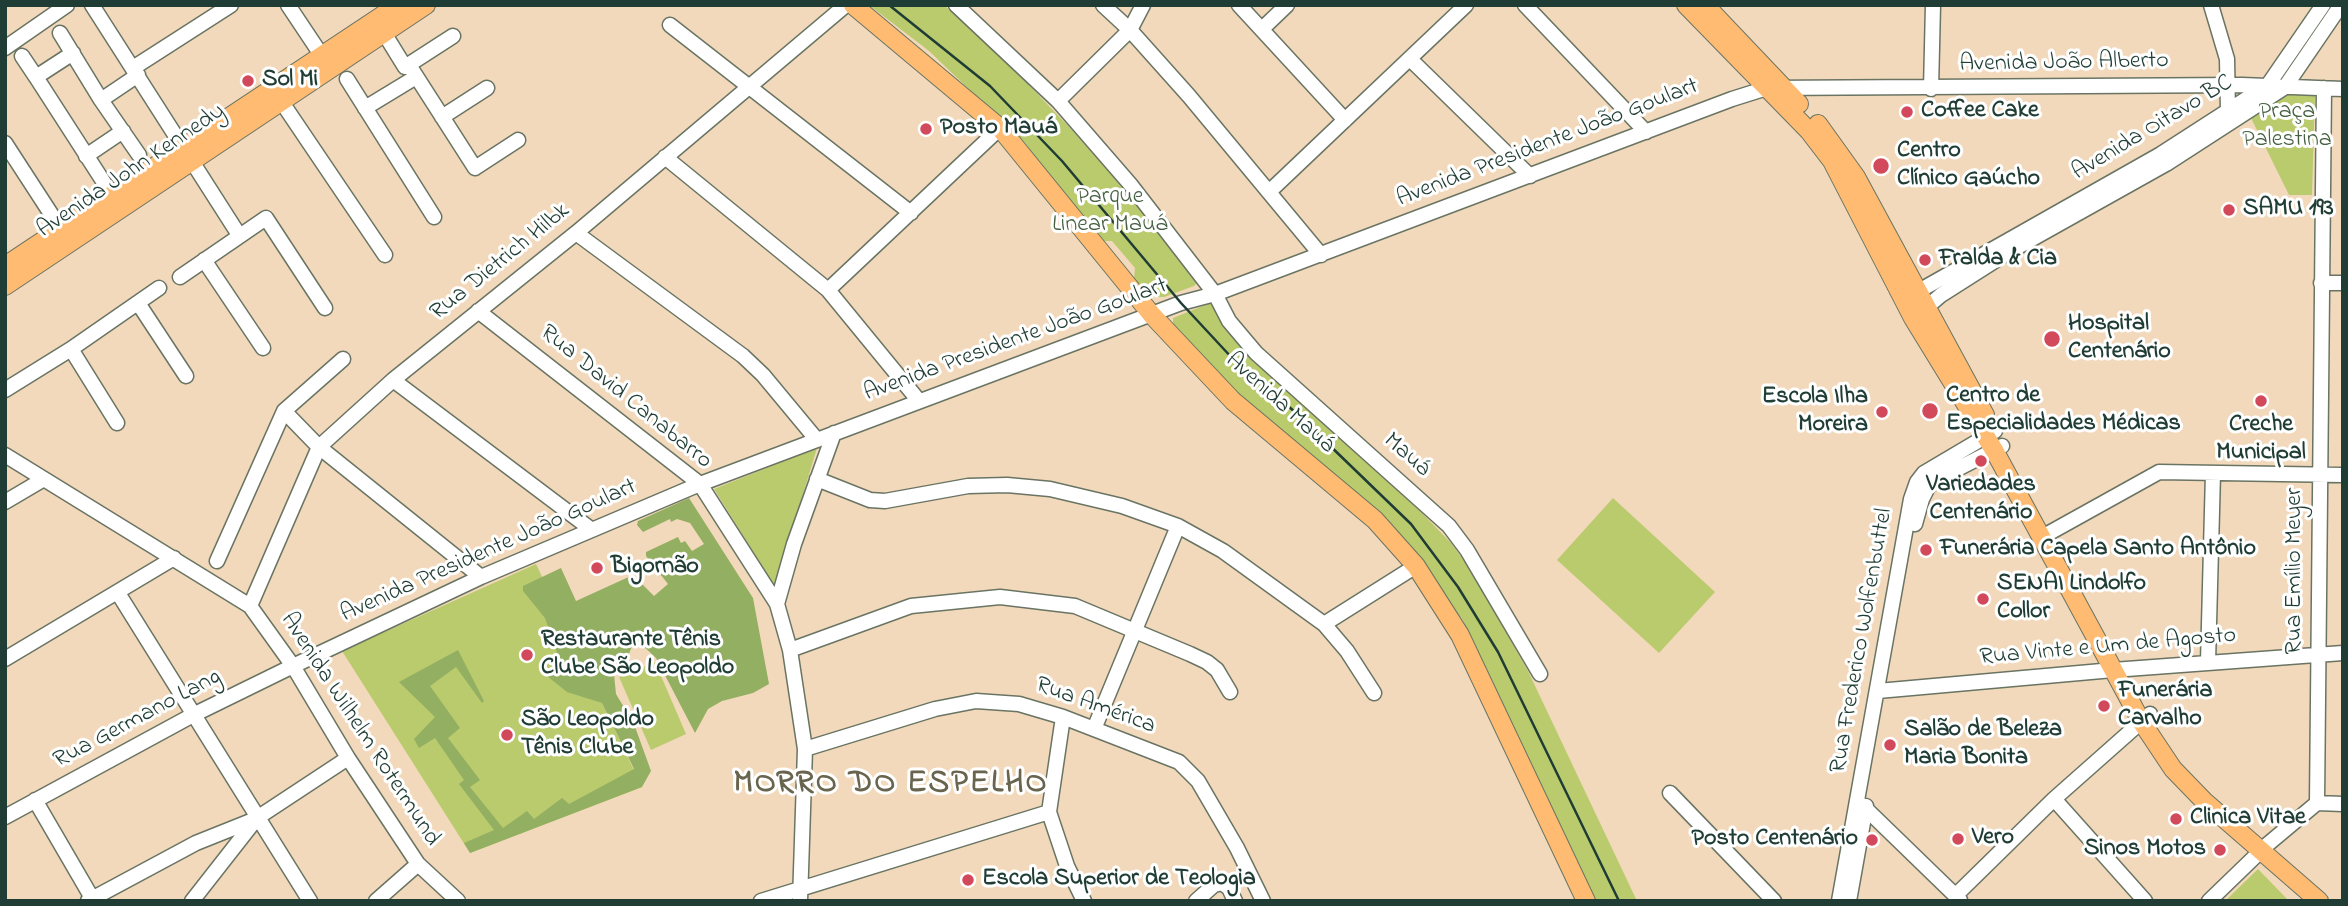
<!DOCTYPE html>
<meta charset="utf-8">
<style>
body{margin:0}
#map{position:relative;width:2348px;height:906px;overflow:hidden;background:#f3d9bb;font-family:"Indie Flower",sans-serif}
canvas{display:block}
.frame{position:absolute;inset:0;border:7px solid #1f3d34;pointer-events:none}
</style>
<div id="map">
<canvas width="2348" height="906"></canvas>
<div class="frame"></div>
</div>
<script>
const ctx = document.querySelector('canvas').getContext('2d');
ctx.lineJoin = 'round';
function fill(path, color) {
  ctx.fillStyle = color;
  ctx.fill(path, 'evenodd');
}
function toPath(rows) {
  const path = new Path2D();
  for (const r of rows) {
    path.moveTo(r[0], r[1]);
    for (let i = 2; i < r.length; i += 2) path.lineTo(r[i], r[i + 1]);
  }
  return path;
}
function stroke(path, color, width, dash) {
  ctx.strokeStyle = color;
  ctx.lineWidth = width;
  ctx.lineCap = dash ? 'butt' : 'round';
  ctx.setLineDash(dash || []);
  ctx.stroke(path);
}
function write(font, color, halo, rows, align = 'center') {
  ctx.font = font + ' "Indie Flower",sans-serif';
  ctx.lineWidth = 6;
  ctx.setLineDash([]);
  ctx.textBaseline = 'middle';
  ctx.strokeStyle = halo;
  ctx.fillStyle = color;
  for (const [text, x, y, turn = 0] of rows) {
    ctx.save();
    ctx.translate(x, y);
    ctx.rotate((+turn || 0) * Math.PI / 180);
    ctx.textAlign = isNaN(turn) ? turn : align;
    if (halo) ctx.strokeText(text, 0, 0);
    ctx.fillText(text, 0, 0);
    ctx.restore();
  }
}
const green = toPath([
 [869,5,944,5,1005,60,1071,129,1138,205,1198,282,1194,286,1164,297,1154,297,1143,291,1134,279,1135,268,1112,241,1100,241,1025,143,929,51],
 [2282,95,2315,95,2312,195,2289,195,2251,118],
 [1210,303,1235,340,1248,356,1421,512,1451,543,1470,569,1528,671,1637,901,1596,901,1501,702,1477,657,1478,650,1461,617,1454,615,1390,528,1343,482,1239,395,1173,325,1173,318],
 [817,448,775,587,714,489],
 [1613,498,1715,592,1659,653,1557,560],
 [536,564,642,787,470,853,342,651],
 [655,662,686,734,651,750,619,677],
 [2258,869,2289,901,2225,901]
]);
const forest = toPath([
 [689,498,753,598,769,684,753,693,722,701,708,709,695,733,656,658,640,643,633,644,626,661,614,674,616,694,634,724,651,771,642,787,470,853,464,843,494,830,459,784,464,780,435,738,419,748,414,739,435,717,399,682,458,650,484,701,482,703,456,667,430,686,460,728,448,738,480,780,470,787,503,828,527,811,534,819,562,798,569,804,634,769,602,703,567,692,547,676,563,670,545,618,523,591,523,586,561,568,576,601,633,575,654,596,668,584,646,556,646,552,678,537,681,543,685,541,692,551,704,544,690,523,677,519,671,522,670,519,643,532,637,525,638,521]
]);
const minor = toPath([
 [92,5,239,235],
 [288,5,326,62],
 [956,5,1058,101,1130,184,1215,294,1229,321,1256,353,1449,526,1467,550,1540,674],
 [1103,5,1130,30,1189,96,1321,255],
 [1239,5,1345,120],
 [1525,5,1646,132],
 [2211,5,2227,59,2228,112],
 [670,25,911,213],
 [1262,29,1287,5],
 [60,33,101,100,138,75],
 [384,33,405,67,453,36],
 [5,48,67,5],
 [22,56,36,77,73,53],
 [1410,59,1530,176],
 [409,65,475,168,518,140],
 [133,68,231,5],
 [36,77,112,195],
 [347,79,434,217],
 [1931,89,1933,5],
 [101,100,139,155],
 [281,101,385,255],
 [1058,101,1130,30,1143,5],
 [365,108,416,77],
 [442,117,487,88],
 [5,143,66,237],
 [86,156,123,131],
 [665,157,828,290,919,401],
 [1270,191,1466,5],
 [576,233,743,356,763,375,817,440],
 [204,260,263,348],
 [180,277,266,218,325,308],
 [2321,283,2343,283],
 [828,290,1000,128],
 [1910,296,2161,154,2268,85,2323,5],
 [138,303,186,376],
 [478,311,700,484,777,604],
 [1920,313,1941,295,2007,253,2166,164,2285,87,2341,5],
 [71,349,117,423],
 [393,380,592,530],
 [5,390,71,349,159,288],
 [284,411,319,447,481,577],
 [5,455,250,606,293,666,348,758,418,864,458,901],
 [817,479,870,500,885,501,968,486,1007,485,1050,489,1122,506,1178,526,1223,551,1324,624,1347,651,1374,693],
 [5,502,44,479],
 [1915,524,1922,499,1928,487,1938,479,2002,446],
 [2042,537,2159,472,2343,475],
 [217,561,284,411,343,359],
 [118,593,310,901],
 [250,606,319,447,393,380,576,233,846,5],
 [1324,624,1416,566],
 [790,650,911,606,1000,597,1075,606,1190,654,1207,662,1217,670,1230,692],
 [5,659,174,558],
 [2208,662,2213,473],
 [1878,691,2113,670,2343,653],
 [1063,717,1049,812,1067,866,1084,901],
 [1094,729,1178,526],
 [805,749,935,709,976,701,1019,704,1063,717,1179,762,1198,781,1237,848,1263,901],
 [1670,793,1774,901],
 [2054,799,2145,901],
 [35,800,92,898],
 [2317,803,2324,88],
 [1862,805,1960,900],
 [5,817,193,715,293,666,481,577,700,484,1181,303,1215,294,1732,99,1767,88,2242,85,2343,89],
 [1956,895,2054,799,2150,714],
 [88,901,196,843,256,819],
 [192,901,257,818,348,758],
 [376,901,418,864],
 [761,901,1049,812],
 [800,901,805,749,790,650,777,604,794,544,834,433],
 [1196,901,1214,885,1222,883,1229,888,1235,901],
 [1839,901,1911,499,1917,482,1924,473,1995,431],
 [1849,901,1866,806],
 [2209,901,2268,844,2317,803,2343,804]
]);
const major = toPath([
 [853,5,1000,128,1152,315,1233,401,1375,520,1416,566,1460,635,1586,901],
 [1686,5,1809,131,1832,161,1913,318,1994,450,2141,721,2173,769,2204,801,2319,901],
 [1705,5,1799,104],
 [1818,124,1856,177,1985,415],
 [5,266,398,5],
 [5,286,426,5]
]);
const rail = toPath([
 [889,5,990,86,1062,161,1181,303,1233,359,1295,412,1411,524,1458,587,1498,652,1619,901]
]);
const markers = [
 [248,81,7,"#d1495b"],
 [1907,112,7,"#d1495b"],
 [926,129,7,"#d1495b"],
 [1881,166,9,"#d1495b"],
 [2229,210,7,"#d1495b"],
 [1925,260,7,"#d1495b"],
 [2052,339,9,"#d1495b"],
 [2261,401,7,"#d1495b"],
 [1930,411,9,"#d1495b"],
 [1882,412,7,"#d1495b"],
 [1981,461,7,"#d1495b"],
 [1926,550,7,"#d1495b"],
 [597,568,7,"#d1495b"],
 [1983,599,7,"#d1495b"],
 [527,655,7,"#d1495b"],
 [2104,706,7,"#d1495b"],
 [507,735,7,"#d1495b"],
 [1890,745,7,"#d1495b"],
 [2176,819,7,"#d1495b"],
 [1958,839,7,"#d1495b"],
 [1872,840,7,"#d1495b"],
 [2220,850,7,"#d1495b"],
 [968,880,7,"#d1495b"]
];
const streetNames = [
 ["Avenida João Alberto",2064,64,-1],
 ["Avenida Oitavo BC",2153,129,-31],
 ["Avenida Presidente João Goulart",1548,144,-21],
 ["Avenida John Kennedy",132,172,-34],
 ["Rua Dietrich Hilbk",501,263,-39],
 ["Avenida Presidente João Goulart",1016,341,-20],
 ["Rua David Canabarro",625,398,39],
 ["Avenida Mauá",1279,404,42],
 ["Mauá",1406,456,41],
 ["Avenida Presidente João Goulart",489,552,-24],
 ["Rua Emílio Meyer",2296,571,-90],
 ["Rua Frederico Wolfenbuttel",1863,641,-80],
 ["Rua Vinte e Um de Agosto",2108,648,-5],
 ["Rua América",1095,707,20],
 ["Rua Germano Lang",138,720,-28],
 ["Avenida Wilhelm Rotermund",359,730,57]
];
const poiNames = [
 ["Sol Mi",262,81],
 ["Coffee Cake",1921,112],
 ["Posto Mauá",940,129],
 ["Centro",1897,152],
 ["Clínico Gaúcho",1897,180],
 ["SAMU 193",2243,210],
 ["Fralda & Cia",1939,260],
 ["Hospital",2068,325],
 ["Centenário",2068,353],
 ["Centro de",1946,397],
 ["Especialidades Médicas",1946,425],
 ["Escola Ilha",1868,398,"right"],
 ["Moreira",1868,426,"right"],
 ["Creche",2261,426,"center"],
 ["Municipal",2261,454,"center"],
 ["Variedades",1981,486,"center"],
 ["Centenário",1981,514,"center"],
 ["Funerária Capela Santo Antônio",1940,550],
 ["Bigornão",611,568],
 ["SENAI Lindolfo",1997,585],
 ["Collor",1997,613],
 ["Restaurante Tênis",541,641],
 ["Clube São Leopoldo",541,669],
 ["Funerária",2118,692],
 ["Carvalho",2118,720],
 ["São Leopoldo",521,721],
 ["Tênis Clube",521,749],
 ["Salão de Beleza",1904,731],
 ["Maria Bonita",1904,759],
 ["Clinica Vitae",2190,819],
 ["Vero",1972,839],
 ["Posto Centenário",1858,840,"right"],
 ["Sinos Motos",2206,850,"right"],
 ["Escola Superior de Teologia",982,880]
];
const parkNames = [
 ["Praça",2287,113],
 ["Palestina",2287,141],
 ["Parque",1110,198],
 ["Linear Mauá",1110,226]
];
const districtNames = [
 ["MORRO DO ESPELHO",891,786]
];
fill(green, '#bacb6e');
fill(forest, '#93af61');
stroke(minor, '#697463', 17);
stroke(major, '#697463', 20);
stroke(minor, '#fff', 14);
stroke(major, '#febb71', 18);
stroke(rail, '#1f3d34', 2.5);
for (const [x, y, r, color] of markers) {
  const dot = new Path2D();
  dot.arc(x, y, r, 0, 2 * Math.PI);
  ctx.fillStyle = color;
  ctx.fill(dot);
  stroke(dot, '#fff', 2.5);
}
write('24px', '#1f3d34', '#fff', streetNames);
write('bold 24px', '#1f3d34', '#fff', poiNames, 'left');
write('24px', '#466042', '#fff', parkNames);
ctx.letterSpacing = '2px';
write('bold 32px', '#68644e', '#fff', districtNames);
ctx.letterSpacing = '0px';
</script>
